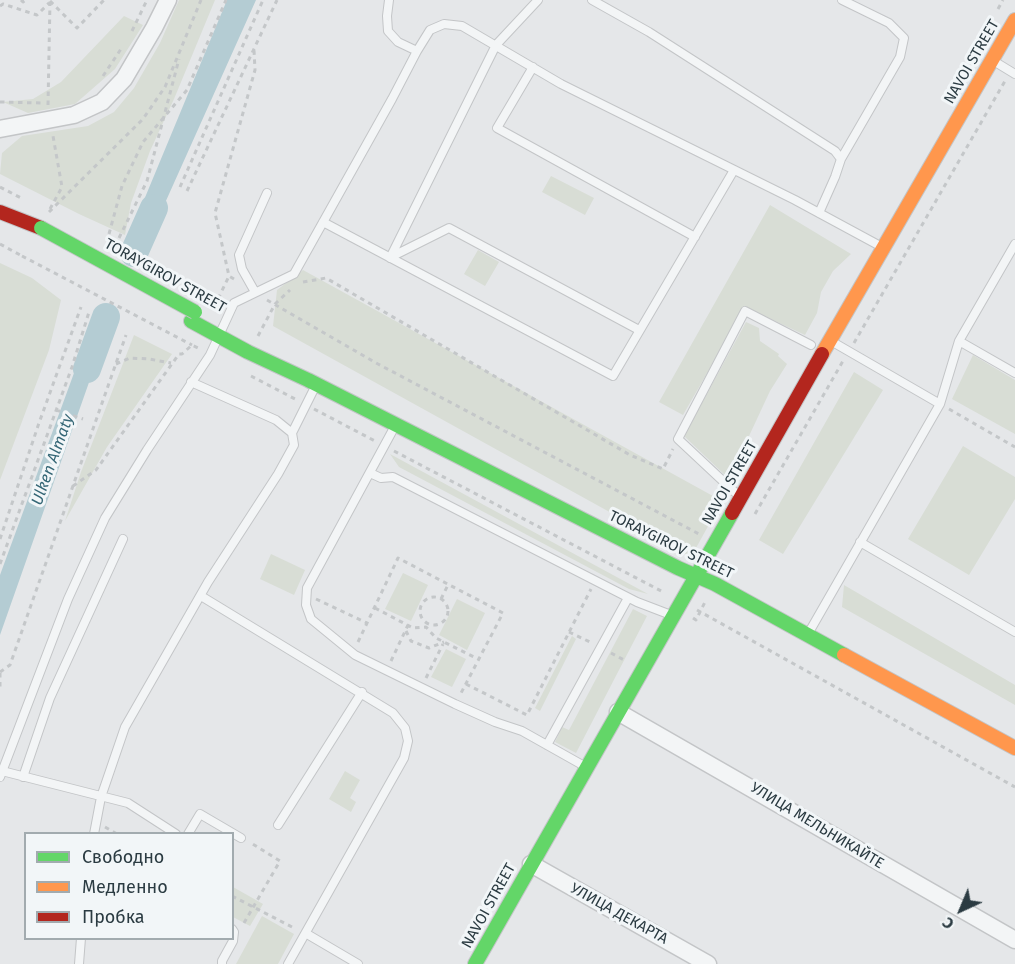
<!DOCTYPE html>
<meta charset="utf-8">
<style>
body{margin:0}
#map{position:relative;width:1015px;height:964px;overflow:hidden;background:#e5e7e9;font-family:"Fira Sans",sans-serif}
canvas{display:block}
.legend{position:absolute;left:24px;top:832px;width:210px;height:108px;box-sizing:border-box;background:#f2f6f8;border:2px solid #a2abaf;margin:0;padding:8px 10px;list-style:none;font-size:18px;color:#2b3b42}
.legend li{display:flex;align-items:center;gap:12px;height:30px}
.legend b{width:30px;border:2px solid #a2abaf}
.north{position:absolute;left:931px;top:880px;width:60px;height:60px;-webkit-text-stroke:4px #f2f6f8;paint-order:stroke;rotate:224deg;font-size:16px;font-weight:700;line-height:24px;text-align:center;color:#2b3b42}
.north::after{content:'';display:block;margin:auto;width:21px;height:27px;background:#2b3b42;clip-path:polygon(50% 0,100% 100%,50% 72%,0 100%)}
</style>
<div id="map">
<canvas width="1015" height="964"></canvas>
<ul class="legend">
<li><b style="height:8px;background:#63d668"></b>Свободно</li>
<li><b style="height:8px;background:#ff974d"></b>Медленно</li>
<li><b style="height:8px;background:#b3261e"></b>Пробка</li>
</ul>
<div class="north">С</div>
</div>
<script>
const ctx = document.querySelector('canvas').getContext('2d');
ctx.lineJoin = 'round';
function fill(path, color) {
  ctx.fillStyle = color;
  ctx.fill(path, 'evenodd');
}
function toPath(rows) {
  const path = new Path2D();
  for (const r of rows) {
    if (r.length === 3) {
      path.moveTo(r[0] + r[2], r[1]);
      path.arc(r[0], r[1], r[2], 0, 2 * Math.PI);
      continue;
    }
    path.moveTo(r[0], r[1]);
    for (let i = 2; i < r.length; i += 2) path.lineTo(r[i], r[i + 1]);
  }
  return path;
}
function stroke(path, color, width, dash) {
  ctx.strokeStyle = color;
  ctx.lineWidth = width;
  ctx.lineCap = dash ? 'butt' : 'round';
  ctx.setLineDash(dash || []);
  ctx.stroke(path);
}
function write(font, color, halo, rows, align = 'center') {
  ctx.font = font + ' "Fira Sans",sans-serif';
  ctx.lineWidth = 6;
  ctx.setLineDash([]);
  ctx.textBaseline = 'middle';
  ctx.strokeStyle = halo;
  ctx.fillStyle = color;
  for (const [text, x, y, turn = 0] of rows) {
    ctx.save();
    ctx.translate(x, y);
    ctx.rotate((+turn || 0) * Math.PI / 180);
    ctx.textAlign = isNaN(turn) ? turn : align;
    if (halo) ctx.strokeText(text, 0, 0);
    ctx.fillText(text, 0, 0);
    ctx.restore();
  }
}
const green = toPath([
 [179,0,215,0,174,99,150,151,131,203,125,235,79,214,0,174,2,153,22,136,88,126,114,112,134,88,160,43],
 [124,16,143,25,115,69,75,104,28,113,3,102,33,99,61,82],
 [551,176,594,198,585,215,542,192],
 [770,205,851,254,833,271,821,292,817,313,805,335,745,307,683,415,659,402],
 [478,250,499,262,485,286,464,274],
 [0,263,32,278,61,300,49,350,0,480],
 [303,270,722,501,691,557,273,326,277,290],
 [746,322,759,328,760,341,779,354,778,356,787,364,770,391,729,479,684,436],
 [134,335,172,354,107,447,65,521,81,472],
 [973,355,1015,380,1015,434,952,399],
 [854,372,883,390,783,554,759,540],
 [963,446,1015,477,1015,499,969,575,908,539],
 [390,454,648,594,629,589,399,467],
 [271,554,305,570,294,595,260,579],
 [403,573,428,585,411,621,385,609],
 [844,585,1015,685,1015,705,842,607],
 [457,599,485,613,467,650,439,635],
 [633,609,647,616,576,753,555,742,562,727,569,730],
 [572,636,576,639,540,711,535,708],
 [446,649,466,659,452,687,431,677],
 [345,771,360,780,350,798,356,802,351,812,329,799],
 [233,887,263,904,250,926,233,917],
 [262,916,294,934,278,964,236,964]
]);
const water = toPath([
 [227,0,256,0,152,232,138,243,134,224],
 [101,332,100,349,93,371,0,635,0,575,85,343]
]);
const river = toPath([
 [134,253,154,208],
 [87,369,106,317]
]);
const path = toPath([
 [21,0,23,2,26,0],
 [50,1,77,28,104,0],
 [0,6,3,4,37,15,49,3],
 [998,9,1003,0],
 [132,31,147,0],
 [103,76,121,49],
 [0,102,43,103],
 [48,105,50,1],
 [0,187,21,198],
 [180,187,263,0],
 [187,191,277,0],
 [50,209,62,187,53,136],
 [49,212,143,119,165,87,201,0],
 [109,234,122,186,143,142,187,90,226,0],
 [119,238,147,181,179,59],
 [0,244,22,256],
 [234,279,229,276,215,213,255,70,254,50],
 [303,282,326,278,630,455,663,469,673,449],
 [267,300,378,364,699,534],
 [210,302,218,299,229,276],
 [258,336,275,304,290,290],
 [854,343,1005,81],
 [116,364,130,358,149,359,171,363],
 [251,376,295,399],
 [314,409,375,441],
 [949,409,1015,447],
 [56,410,83,419],
 [394,451,665,593],
 [73,486,96,470,179,354,182,354,192,345,200,349],
 [755,514,843,361],
 [0,539,39,423,81,307],
 [0,564,72,367,89,312],
 [434,611,14],
 [316,599,367,623],
 [441,599,448,585],
 [375,608,413,628,426,627,436,638,478,659],
 [697,610,1015,787],
 [693,618,696,620,705,602],
 [406,631,411,641,429,648,444,642],
 [569,632,592,643],
 [358,642,398,558,503,613,460,695],
 [611,653,626,661],
 [391,661,408,625],
 [0,672,10,665,126,335],
 [0,673,0,689],
 [426,678,443,644],
 [466,684,527,715,591,589],
 [105,827,117,834],
 [232,896,294,928],
 [244,923,280,861,251,843]
]);
const lane = toPath([
 [389,0,387,16,388,31,398,42,417,51],
 [592,0,649,32,835,151,841,159,835,177,819,213],
 [992,60,1015,74],
 [533,67,497,128,695,237],
 [841,159,900,57,904,38,889,23,842,0],
 [323,222,613,376,734,170],
 [391,257,449,228,639,330],
 [390,258,496,45,538,0],
 [255,292,242,269,239,255,267,193],
 [831,341,940,404],
 [959,341,1015,244],
 [191,382,276,420,292,433],
 [395,426,307,588,306,605,311,619,355,655,455,704,495,722,522,731,586,767],
 [370,473,381,478,393,477,637,602,671,615],
 [740,497,678,439,745,311,811,345],
 [860,542,1015,632],
 [201,596,393,713,405,728,408,741,404,758,288,964],
 [808,634,940,404,959,341,1015,373],
 [547,745,628,598],
 [2,771,128,803,176,834],
 [0,777,68,599,105,518,147,450,210,355,234,303,294,274,392,99,417,51,430,30,444,24,462,26,561,84,795,200,882,247],
 [23,777,50,698,123,539],
 [278,825,362,692],
 [94,834,101,797,125,727,208,582,278,474,294,445,292,433,316,385],
 [188,834,200,814,241,838],
 [307,934,358,964],
 [79,964,81,938],
 [222,964,222,961,233,941,234,932,232,929]
]);
const street = toPath([
 [0,129,74,115,102,102,124,79,154,28,168,0],
 [618,712,1015,940],
 [531,864,708,964]
]);
const fast = toPath([
 [191,321,248,352,308,380,678,568,715,584,844,655],
 [475,964,732,513]
]);
const slow = toPath([
 [822,354,1015,20],
 [844,655,1015,748]
]);
const jam = toPath([
 [0,212,41,228],
 [732,513,822,354]
]);
const pathBridge = toPath([
 [22,256,192,345]
]);
const fastBridge = toPath([
 [41,228,195,312]
]);
const streetNames = [
 ["NAVOI STREET",972,62,-60],
 ["TORAYGIROV STREET",165,276,29],
 ["NAVOI STREET",730,483,-60],
 ["TORAYGIROV STREET",671,545,26],
 ["УЛИЦА МЕЛЬНИКАЙТЕ",817,826,31],
 ["NAVOI STREET",489,906,-61],
 ["УЛИЦА ДЕКАРТА",619,914,29]
];
const waterNames = [
 ["Ulken Almaty",53,460,-70]
];
fill(green, '#d8ddd5');
fill(water, '#b4ccd3');
stroke(river, '#b4ccd3', 28);
stroke(lane, '#c3c5c7', 10);
stroke(street, '#c3c5c7', 19);
stroke(fast, '#c3c5c7', 16);
stroke(slow, '#c3c5c7', 16);
stroke(jam, '#c3c5c7', 16);
stroke(path, '#c4c7c9', 3, [4.5, 4.5]);
stroke(lane, '#f3f5f6', 8);
stroke(street, '#f3f5f6', 16);
stroke(fast, '#63d668', 14);
stroke(slow, '#ff974d', 14);
stroke(jam, '#b3261e', 14);
stroke(fastBridge, '#c3c5c7', 16, []);
stroke(pathBridge, '#c4c7c9', 3, [4.5, 4.5]);
stroke(fastBridge, '#63d668', 14);
write('15px', '#2b3b42', '#f2f6f8', streetNames);
write('italic 16px', '#356776', '#f2f6f8', waterNames);
</script>
